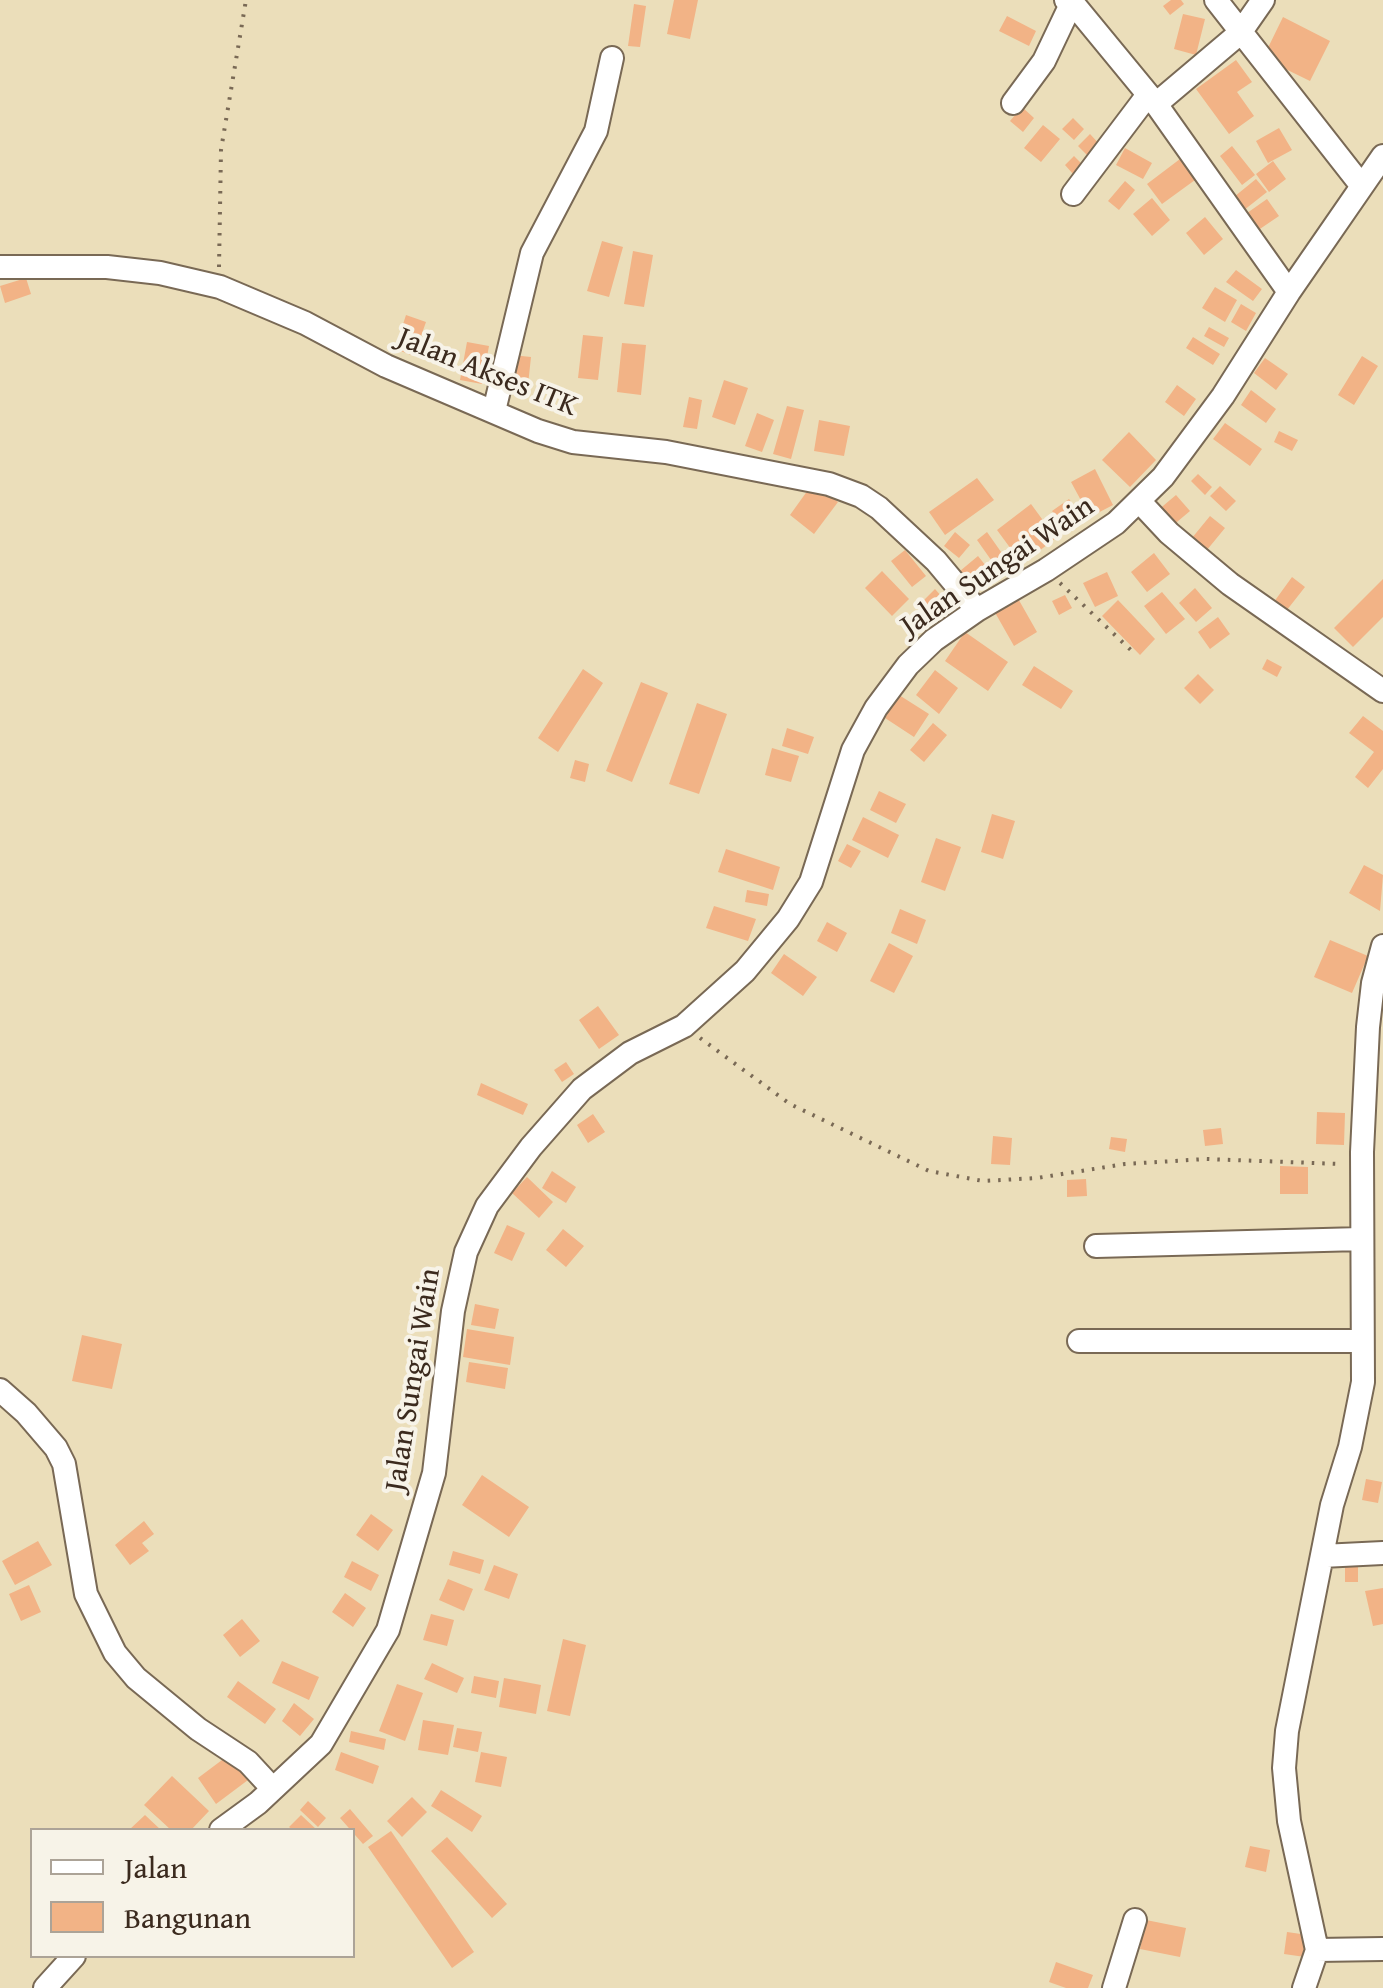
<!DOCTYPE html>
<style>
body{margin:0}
#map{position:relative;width:1383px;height:1988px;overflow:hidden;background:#ebdeba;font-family:"Gentium Book Plus",serif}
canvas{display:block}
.legend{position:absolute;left:30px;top:1828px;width:325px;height:130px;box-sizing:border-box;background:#f7f3e8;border:2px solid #aca397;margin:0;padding:12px 18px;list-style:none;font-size:30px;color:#3b2a1e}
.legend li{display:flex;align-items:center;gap:20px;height:50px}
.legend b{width:50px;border:2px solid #aca397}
</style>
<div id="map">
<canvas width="1383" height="1988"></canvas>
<ul class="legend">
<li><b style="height:12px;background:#fff"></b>Jalan</li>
<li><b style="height:28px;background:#f2b386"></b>Bangunan</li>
</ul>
</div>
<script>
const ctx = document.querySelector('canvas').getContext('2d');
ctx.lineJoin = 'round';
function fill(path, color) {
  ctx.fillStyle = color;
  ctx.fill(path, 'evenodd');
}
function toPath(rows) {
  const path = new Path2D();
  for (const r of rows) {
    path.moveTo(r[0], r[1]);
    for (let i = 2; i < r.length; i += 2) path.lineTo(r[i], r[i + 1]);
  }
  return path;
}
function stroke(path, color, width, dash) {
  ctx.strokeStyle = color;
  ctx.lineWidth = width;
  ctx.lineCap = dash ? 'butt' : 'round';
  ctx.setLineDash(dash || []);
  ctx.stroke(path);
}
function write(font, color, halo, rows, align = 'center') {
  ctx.font = font + ' "Gentium Book Plus",serif';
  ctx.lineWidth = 8;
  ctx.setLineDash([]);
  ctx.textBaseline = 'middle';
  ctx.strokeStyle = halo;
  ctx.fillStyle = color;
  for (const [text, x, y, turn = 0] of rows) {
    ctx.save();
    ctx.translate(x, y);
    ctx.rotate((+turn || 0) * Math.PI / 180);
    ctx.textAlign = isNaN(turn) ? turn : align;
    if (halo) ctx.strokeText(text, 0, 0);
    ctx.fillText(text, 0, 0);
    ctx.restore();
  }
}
const building = toPath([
 [674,0,698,0,690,39,667,34],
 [1171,0,1181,0,1184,4,1170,15,1163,6],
 [634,4,646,6,640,47,628,46],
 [1183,14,1205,19,1196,55,1174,49],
 [1007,16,1036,31,1029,46,999,31],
 [1283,17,1330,41,1310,81,1263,58],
 [1236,60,1252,82,1237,92,1254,116,1229,134,1196,89],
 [1022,107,1034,118,1023,132,1010,121],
 [1073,118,1084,129,1074,140,1062,129],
 [1043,125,1060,139,1041,162,1024,148],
 [1279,128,1292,150,1268,163,1256,141],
 [1090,134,1102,147,1090,158,1078,146],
 [1232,146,1255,175,1242,185,1220,156],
 [1125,148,1152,163,1143,179,1116,165],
 [1074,156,1083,165,1073,174,1065,165],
 [1180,159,1195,180,1162,204,1147,184],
 [1273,161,1286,179,1269,192,1256,174],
 [1256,179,1267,192,1239,214,1229,201],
 [1125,181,1135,190,1119,210,1108,201],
 [1152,198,1170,220,1152,236,1133,214],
 [1267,199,1279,216,1251,235,1240,218],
 [1205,217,1223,239,1204,255,1186,233],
 [602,241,623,247,609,297,587,291],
 [633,251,653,255,644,307,624,304],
 [1236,270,1262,289,1253,301,1226,282],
 [26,278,31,294,5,303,0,286],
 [1215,287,1237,300,1225,322,1202,308],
 [1241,304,1256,313,1246,331,1231,322],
 [406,315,426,322,414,356,395,349],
 [1209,327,1229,338,1224,347,1204,336],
 [583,335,603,337,598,380,578,378],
 [1193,337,1220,354,1213,365,1186,348],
 [467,342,489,346,482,384,460,380],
 [622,343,646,345,641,395,617,392],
 [512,355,531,357,527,394,508,393],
 [1362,356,1378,366,1354,405,1338,395],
 [1265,358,1288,374,1276,390,1254,373],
 [724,380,748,388,735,425,712,417],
 [1177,385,1196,399,1184,416,1165,402],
 [1251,390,1276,409,1266,423,1241,405],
 [689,397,702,400,697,429,683,427],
 [787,406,804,410,791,459,773,454],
 [757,413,774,420,762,452,745,446],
 [819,420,850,426,844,456,814,451],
 [1225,423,1262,449,1250,466,1213,439],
 [1279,431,1298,440,1292,451,1274,442],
 [1129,432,1156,460,1130,487,1102,460],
 [1095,469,1113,505,1090,517,1071,482],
 [1198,474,1212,487,1205,495,1191,481],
 [977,478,994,500,945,535,929,512],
 [813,483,838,502,814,534,790,515],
 [1220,486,1236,501,1226,511,1210,496],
 [1176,495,1190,511,1171,527,1157,511],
 [1069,499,1083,518,1066,530,1052,511],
 [1031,504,1056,538,1022,564,997,530],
 [1210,516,1225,528,1202,556,1187,544],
 [955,532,970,545,959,558,944,546],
 [987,532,1006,559,996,567,977,540],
 [905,550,926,576,912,587,891,561],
 [1154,553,1170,574,1147,592,1131,572],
 [978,556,990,571,972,586,960,571],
 [882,571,909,599,892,616,865,588],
 [1107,572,1118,596,1095,607,1083,583],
 [1292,577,1305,587,1283,615,1271,606],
 [1383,579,1383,617,1353,647,1334,628],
 [1195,588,1212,608,1196,622,1179,603],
 [935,589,942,597,929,610,921,603],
 [1162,592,1185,619,1166,634,1144,606],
 [1016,595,1037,632,1014,646,993,609],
 [1065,595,1072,608,1059,615,1052,601],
 [1118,600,1155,639,1140,655,1102,616],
 [1218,617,1230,634,1210,649,1198,632],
 [965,632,1008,662,988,691,945,661],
 [1267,659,1282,667,1277,677,1262,669],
 [1034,666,1073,691,1061,709,1022,685],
 [583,669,603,683,558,752,538,738],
 [935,670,958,688,939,714,916,695],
 [1198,674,1214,690,1200,704,1184,688],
 [641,682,668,693,632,782,606,771],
 [899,695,929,714,914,737,885,718],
 [697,703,727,714,699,794,669,784],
 [1363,716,1383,731,1383,769,1368,788,1355,777,1374,752,1349,733],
 [933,723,947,735,924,762,910,750],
 [787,728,814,737,808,754,782,746],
 [772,748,799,756,791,782,765,775],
 [575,760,589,764,585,782,570,778],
 [879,791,906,804,896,823,870,810],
 [992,814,1015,821,1003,859,981,852],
 [863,817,899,835,888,858,852,840],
 [936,838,961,847,945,891,921,882],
 [847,844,861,851,851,868,838,861],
 [726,849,780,867,773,890,718,872],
 [1364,865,1383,875,1380,911,1349,893],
 [747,890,769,894,767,906,745,902],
 [714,906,756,919,748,941,706,928],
 [900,909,926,920,917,944,891,933],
 [827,922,847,933,837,952,817,941],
 [1330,940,1368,956,1352,993,1314,977],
 [889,943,913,956,894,993,870,981],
 [784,954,817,977,803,996,771,973],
 [598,1006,619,1035,599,1049,579,1020],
 [566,1062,574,1074,562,1082,554,1070],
 [481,1083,528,1104,523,1115,477,1095],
 [1317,1112,1345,1113,1344,1145,1316,1144],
 [593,1114,605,1132,588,1143,577,1125],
 [1221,1128,1223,1144,1205,1146,1203,1130],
 [993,1136,1012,1138,1010,1165,991,1164],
 [1111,1137,1127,1139,1125,1152,1109,1149],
 [1280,1166,1308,1167,1308,1194,1280,1194],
 [552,1171,576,1187,566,1203,542,1188],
 [527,1177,553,1202,539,1218,512,1193],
 [1086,1179,1087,1196,1067,1197,1067,1180],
 [507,1225,525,1233,512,1261,494,1253],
 [563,1229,584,1246,566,1267,546,1250],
 [475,1304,499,1309,495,1329,471,1325],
 [467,1329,514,1337,510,1365,463,1357],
 [82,1335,122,1344,112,1389,72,1381],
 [469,1362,508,1368,505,1389,466,1382],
 [482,1475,529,1507,509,1537,462,1505],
 [1366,1479,1382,1482,1378,1503,1362,1500],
 [371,1514,393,1530,378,1551,356,1535],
 [144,1521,154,1534,142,1543,149,1551,130,1565,115,1545],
 [38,1541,52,1565,15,1585,2,1561],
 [453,1551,484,1560,480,1574,449,1565],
 [352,1561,379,1575,371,1591,344,1577],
 [1345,1563,1358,1563,1358,1582,1345,1582],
 [494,1565,518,1574,509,1599,484,1590],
 [448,1579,473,1589,464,1611,439,1600],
 [29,1585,41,1612,21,1621,9,1594],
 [1383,1588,1383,1624,1373,1626,1365,1591],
 [345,1593,366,1608,353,1627,332,1612],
 [431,1614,454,1620,447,1646,423,1640],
 [242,1619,260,1641,240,1657,223,1635],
 [563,1639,586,1645,570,1716,547,1711],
 [282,1661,319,1677,309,1700,272,1683],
 [432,1663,464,1678,457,1693,424,1679],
 [474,1676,499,1681,496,1698,471,1693],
 [504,1678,541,1685,536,1714,499,1707],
 [238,1681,276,1709,265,1724,227,1697],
 [397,1684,423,1693,405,1741,379,1731],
 [294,1703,314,1719,300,1736,282,1721],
 [423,1720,454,1725,448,1755,418,1750],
 [457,1728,482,1732,478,1752,453,1747],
 [351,1731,386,1739,384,1750,349,1742],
 [341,1752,379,1766,373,1784,335,1770],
 [481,1752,507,1757,501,1787,475,1782],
 [230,1754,248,1780,216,1804,198,1778],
 [172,1776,209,1811,191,1830,171,1830,144,1805],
 [441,1790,482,1816,472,1832,431,1806],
 [412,1797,427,1812,402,1837,387,1821],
 [308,1801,326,1818,318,1827,300,1810],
 [350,1809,373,1836,363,1844,340,1818],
 [145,1815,161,1830,129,1830],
 [301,1815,317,1830,293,1830,289,1827],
 [391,1831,474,1952,452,1968,368,1847],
 [447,1837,507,1904,492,1918,431,1851],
 [1250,1846,1270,1850,1266,1872,1245,1867],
 [1146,1920,1186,1928,1180,1957,1140,1949],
 [1287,1932,1308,1935,1305,1957,1284,1954],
 [1056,1962,1093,1975,1088,1988,1066,1988,1049,1982]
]);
const path = toPath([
 [219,267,221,150,246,0],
 [1060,583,1134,653],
 [700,1038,790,1104,929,1171,983,1181,1037,1178,1125,1164,1206,1159,1341,1164]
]);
const minor = toPath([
 [1066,0,1072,2,1156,104,1289,292],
 [1216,0,1361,185],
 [1013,103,1044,61,1073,0],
 [1156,104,1240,33,1263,0],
 [1073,194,1147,96],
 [0,267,107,267,160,273,220,287,305,323,386,366,538,431,573,442,666,452,829,484,861,496,879,508,936,561,977,610],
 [494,411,532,253,596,131,612,58],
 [1140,502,1169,533,1230,584,1383,691],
 [1096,1246,1361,1239],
 [1079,1341,1362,1341],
 [0,1390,26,1413,56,1448,64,1464,86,1594,115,1653,136,1678,198,1729,248,1762,273,1789],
 [1322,1556,1383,1553],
 [221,1830,258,1803,321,1744,388,1630,434,1473,453,1311,466,1252,487,1206,531,1147,582,1089,630,1053,684,1026,745,971,788,919,811,882,853,750,876,708,908,665,934,640,977,610,1046,570,1116,523,1163,477,1223,396,1289,292,1383,156],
 [1317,1950,1383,1949],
 [45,1988,74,1956],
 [1114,1988,1135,1920],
 [1304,1988,1317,1950,1289,1821,1284,1768,1287,1731,1332,1505,1350,1447,1363,1382,1362,1152,1368,1027,1373,983,1383,946]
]);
const streetNames = [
 ["Jalan Akses ITK",487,373,22],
 ["Jalan Sungai Wain",998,567,-34],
 ["Jalan Sungai Wain",414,1380,-81]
];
fill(building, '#f2b386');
stroke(minor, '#796955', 26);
stroke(path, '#796955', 4, [2.5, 8]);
stroke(minor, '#fff', 22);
write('30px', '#3b2a1e', '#f7f3e8', streetNames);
</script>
